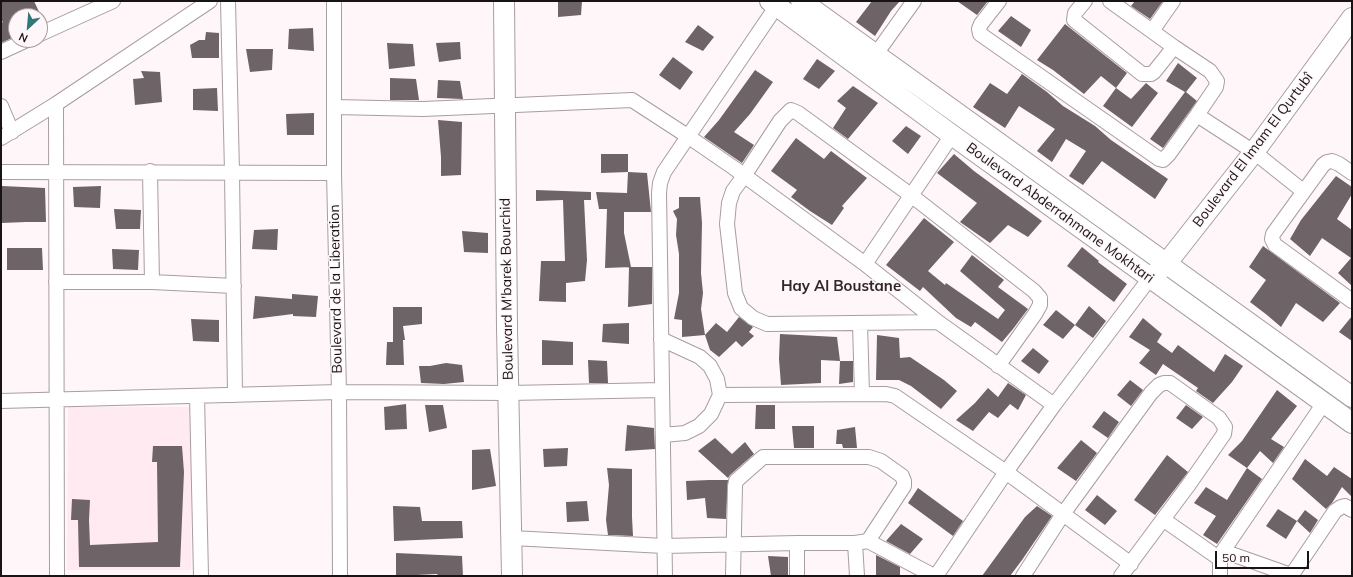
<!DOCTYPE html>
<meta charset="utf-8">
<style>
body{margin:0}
#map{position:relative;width:1353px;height:577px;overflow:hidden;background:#fef6f9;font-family:Mulish,sans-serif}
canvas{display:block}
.frame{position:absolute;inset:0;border:2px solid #181415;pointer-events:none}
.north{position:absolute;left:8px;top:8px;width:40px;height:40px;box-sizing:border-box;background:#fef6f9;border:1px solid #a29c9e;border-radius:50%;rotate:206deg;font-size:11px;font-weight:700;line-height:16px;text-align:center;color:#181415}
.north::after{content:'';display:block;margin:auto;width:14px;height:18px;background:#2f7875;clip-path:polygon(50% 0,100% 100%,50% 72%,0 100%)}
.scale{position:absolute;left:1215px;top:551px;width:94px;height:18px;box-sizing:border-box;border:2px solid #181415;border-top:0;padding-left:5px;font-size:12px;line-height:14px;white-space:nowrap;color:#181415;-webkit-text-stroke:3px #fef6f9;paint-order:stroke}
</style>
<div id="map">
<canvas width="1353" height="577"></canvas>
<div class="frame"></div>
<div class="north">N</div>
<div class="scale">50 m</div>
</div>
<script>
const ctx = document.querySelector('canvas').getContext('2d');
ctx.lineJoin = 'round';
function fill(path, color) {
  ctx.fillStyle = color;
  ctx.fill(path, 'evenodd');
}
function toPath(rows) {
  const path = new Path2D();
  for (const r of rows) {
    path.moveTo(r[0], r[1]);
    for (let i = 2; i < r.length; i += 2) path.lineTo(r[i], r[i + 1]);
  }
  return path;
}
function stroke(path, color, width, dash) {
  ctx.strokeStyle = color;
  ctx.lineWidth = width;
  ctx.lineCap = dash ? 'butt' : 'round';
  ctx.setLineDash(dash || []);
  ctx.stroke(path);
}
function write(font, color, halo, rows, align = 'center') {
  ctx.font = font + ' Mulish,sans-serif';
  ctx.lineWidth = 3;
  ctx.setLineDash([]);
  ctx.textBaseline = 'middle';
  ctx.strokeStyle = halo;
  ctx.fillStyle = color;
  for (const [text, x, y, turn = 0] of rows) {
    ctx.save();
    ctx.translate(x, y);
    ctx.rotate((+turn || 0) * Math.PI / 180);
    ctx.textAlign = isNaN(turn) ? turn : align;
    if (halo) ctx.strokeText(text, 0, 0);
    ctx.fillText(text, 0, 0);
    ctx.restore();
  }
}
const built = toPath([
 [68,407,191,407,191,570,67,570]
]);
const building = toPath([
 [1,1,34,1,41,16,16,16,16,36,1,43,1,23,3,22,1,20],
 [558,1,582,1,581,15,558,17],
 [872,1,900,1,891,11,875,36,856,22],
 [957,1,988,1,977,15],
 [1135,1,1163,1,1150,19,1131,6],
 [1011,16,1031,30,1021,47,998,31],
 [1065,24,1127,73,1116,88,1101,76,1084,94,1053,70,1037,60],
 [698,25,714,37,703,51,685,42],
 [313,28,314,51,288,49,289,29],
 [206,32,219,33,219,58,192,58,190,45,199,40,205,40],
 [460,42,461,59,439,62,436,43],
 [387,43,413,44,415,66,389,69],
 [246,49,273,49,272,70,250,72],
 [673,57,693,72,680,90,659,75],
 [817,59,835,71,819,89,803,79],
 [1178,63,1197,78,1186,92,1197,101,1163,148,1150,139,1185,92,1166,81],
 [755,70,773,82,750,114,734,132,754,145,742,163,704,137,719,120],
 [141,71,160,72,162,102,135,105,133,79,144,78],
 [1022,74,1047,92,1063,106,1095,126,1111,140,1168,179,1155,199,1102,161,1083,185,1069,176,1086,151,1066,139,1052,162,1037,151,1055,129,1019,106,1005,128,973,107,990,83,1007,94],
 [390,78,416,79,419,100,390,100],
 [438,80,460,81,463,99,437,98],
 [1146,83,1158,93,1132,127,1103,106,1116,88,1131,99],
 [853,86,878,103,848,139,833,128,846,108,837,101],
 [217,88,218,111,193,110,193,89],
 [314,113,314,135,287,135,286,114],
 [438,120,462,122,461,175,441,176,441,157],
 [906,126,921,136,908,154,892,141],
 [796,138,824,159,831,151,867,178,842,206,844,208,832,225,810,211,791,197,797,190,771,171],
 [601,154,628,154,628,172,601,173],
 [954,154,974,171,1042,221,1028,237,1008,225,990,243,960,222,977,203,937,173],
 [628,172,647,173,651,212,624,212,624,233,631,267,605,268,607,209,599,209,596,192,627,193],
 [1336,176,1352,187,1352,194,1337,219,1352,230,1352,286,1338,273,1351,258,1322,238,1310,256,1290,239,1301,220],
 [2,186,45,188,46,222,26,222,1,223],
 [101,186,100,208,74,207,73,187],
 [536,190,591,192,591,200,584,200,587,260,585,281,566,283,566,302,539,301,541,261,565,261,563,200,536,201],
 [679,197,700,197,702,223,701,273,703,293,701,309,705,335,682,337,682,320,674,319,679,293,679,254,676,235,677,219,673,211,679,208],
 [114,209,141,210,140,229,116,229],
 [924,218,954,242,928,271,945,285,946,283,998,319,1005,310,960,271,972,255,1004,280,998,287,1028,309,1013,329,1002,342,975,322,971,327,956,318,923,287,920,291,886,265],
 [278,229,277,250,252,249,254,230],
 [462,231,488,233,488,253,464,252],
 [1263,246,1340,303,1323,322,1296,303,1281,327,1267,315,1250,302,1266,280,1249,267],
 [1082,247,1099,261,1098,262,1127,284,1114,302,1067,266],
 [7,248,42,248,43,270,7,270],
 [112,249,139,250,138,270,113,269],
 [629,267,652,267,652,304,628,307],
 [292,294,318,296,316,317,293,316,293,314,253,319,255,296,292,299],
 [1089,306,1106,321,1093,338,1075,325],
 [393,307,422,307,422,324,403,326,405,340,403,340,404,365,386,365,387,342,393,342],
 [1056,310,1075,325,1063,339,1043,325],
 [1352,316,1352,341,1339,332],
 [739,317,753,327,749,332,754,336,742,347,736,341,719,357,710,350,705,335,716,323,727,332],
 [1143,318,1162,334,1157,342,1172,353,1178,345,1214,372,1225,354,1243,366,1232,382,1213,403,1196,391,1198,388,1163,364,1156,375,1139,363,1150,350,1129,337],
 [191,319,219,320,219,342,193,341],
 [629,323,629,344,602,342,603,324],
 [780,334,837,337,840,361,821,360,821,383,781,385,779,359],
 [877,335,899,338,900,358,910,357,944,380,957,391,941,409,911,386,899,380,876,380],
 [542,340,573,342,573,365,542,365],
 [1033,348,1049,361,1039,374,1021,361],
 [588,360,607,361,608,383,589,383],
 [840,361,853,361,853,382,839,384],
 [446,363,462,365,464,382,444,384,421,383,419,366,430,366],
 [1130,380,1143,390,1131,406,1117,395],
 [1008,383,1026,395,1018,410,1010,404,998,418,989,412,973,431,956,420,975,403,988,388,998,397],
 [1277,390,1297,406,1271,439,1284,447,1273,463,1260,451,1247,468,1228,455,1242,441],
 [406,404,407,429,385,430,384,407],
 [425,405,443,405,447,428,429,432],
 [756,405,775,405,775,429,755,429],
 [1186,405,1203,417,1192,429,1176,418],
 [1104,411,1119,422,1108,438,1092,427],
 [627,425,654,428,655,449,625,451],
 [792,426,814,426,814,448,794,448],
 [855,427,857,448,843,448,842,444,836,444,837,430],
 [715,438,732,454,745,442,754,454,730,475,728,478,698,451],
 [1081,440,1097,453,1076,481,1057,468],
 [153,446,182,446,184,472,180,567,79,567,78,520,71,520,72,499,90,500,89,520,90,545,158,542,157,462,152,462],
 [568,448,567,466,544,467,543,449],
 [490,449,496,486,472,490,472,450],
 [1167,455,1188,472,1155,515,1134,500],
 [1305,459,1327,476,1334,467,1352,479,1352,497,1342,487,1332,503,1326,509,1292,479],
 [607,468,632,469,632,517,633,536,608,535,606,520,609,485],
 [1247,468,1262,479,1217,544,1203,535,1216,516,1194,503,1206,487,1227,500],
 [709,480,728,480,726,519,707,518,705,498,687,500,686,481],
 [918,488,963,521,953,536,908,503],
 [1097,495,1117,511,1105,525,1085,510],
 [587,501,589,521,567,522,566,502],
 [393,506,420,507,422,521,462,521,463,538,394,541],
 [1037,506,1052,516,1022,560,1010,576,982,576,1025,517],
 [1278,509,1297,521,1286,539,1266,526],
 [1305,510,1318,520,1310,533,1297,521],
 [901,524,923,539,910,554,886,541],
 [396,553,462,556,463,576,438,576,437,574,396,576],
 [876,555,900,567,900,576,876,576],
 [768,556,788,557,788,576,771,576]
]);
const street = toPath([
 [228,1,232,172,235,395],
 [334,1,334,173,339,392,340,576],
 [999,1,981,24,979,29,980,34,1159,159,1163,160,1169,154,1197,115,1216,87,1217,81,1210,71,1174,47,1110,1],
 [1085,1,1075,13,1074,20,1142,74,1151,74,1154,72,1174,47],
 [1152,31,1173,1],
 [40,34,113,1],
 [1,52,27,40],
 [871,61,914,1],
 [56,104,57,576],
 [1,106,12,132],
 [335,107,423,109,632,100,689,137,734,168,865,264,938,322,1054,405],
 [1197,115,1254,152,1303,191],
 [1,138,56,104,210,1],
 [150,171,152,282],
 [1,172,334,173],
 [1352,173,1339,164,1332,161,1327,162,1323,165,1273,234,1272,239,1275,245,1352,301],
 [865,264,952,135],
 [56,282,152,282,234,286],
 [938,322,767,324,753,318,741,308,735,293,727,224,729,203,733,191,744,176,780,121,791,110,798,113,912,196,1034,291,1040,298,1040,305,1035,314,998,366],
 [860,323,862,394],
 [661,339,700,357,710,366,717,379,720,395,711,414,699,426,685,433,663,435],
 [720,395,886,394,895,396,1006,472,1131,564],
 [197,396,201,576],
 [1,401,339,392,509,393,662,390],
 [1164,520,1220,559],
 [512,538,664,546,797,543,855,543,868,541,934,576],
 [855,543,857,576],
 [1223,551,1291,575],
 [665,576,659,193,660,183,664,172,780,1],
 [733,576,735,486,736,481,763,457,869,457,881,461,902,476,904,481,904,486,868,541],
 [797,576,797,543],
 [936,576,1006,472,1054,405,1150,278],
 [1023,576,1063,514,1151,393,1159,385,1164,383,1170,383,1219,418,1225,427,1224,434,1190,483,1121,576],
 [1220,576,1220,559,1223,551,1324,403],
 [1291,576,1335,511,1341,507,1345,506,1352,510]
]);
const secondary = toPath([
 [504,1,507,328,512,576],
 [770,1,952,135,1352,423],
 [801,1,1352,397],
 [1156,273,1166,264,1254,152,1352,18]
]);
const streetNames = [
 ["Boulevard El Imam El Qurtubî",1253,150,-53],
 ["Boulevard Abderrahmane Mokhtari",1060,213,36],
 ["Boulevard de la Liberation",336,289,-91],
 ["Boulevard M'barek Bourchid",507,289,-91]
];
const neighbourhoodNames = [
 ["Hay Al Boustane",841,286]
];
fill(built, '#ffeaf1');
fill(building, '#6e6367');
stroke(street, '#a89da1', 16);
stroke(secondary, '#a89da1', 22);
stroke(street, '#fff', 14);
stroke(secondary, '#fff', 20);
write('14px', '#181415', '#fef6f9', streetNames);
write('bold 15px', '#30272b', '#fef6f9', neighbourhoodNames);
</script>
